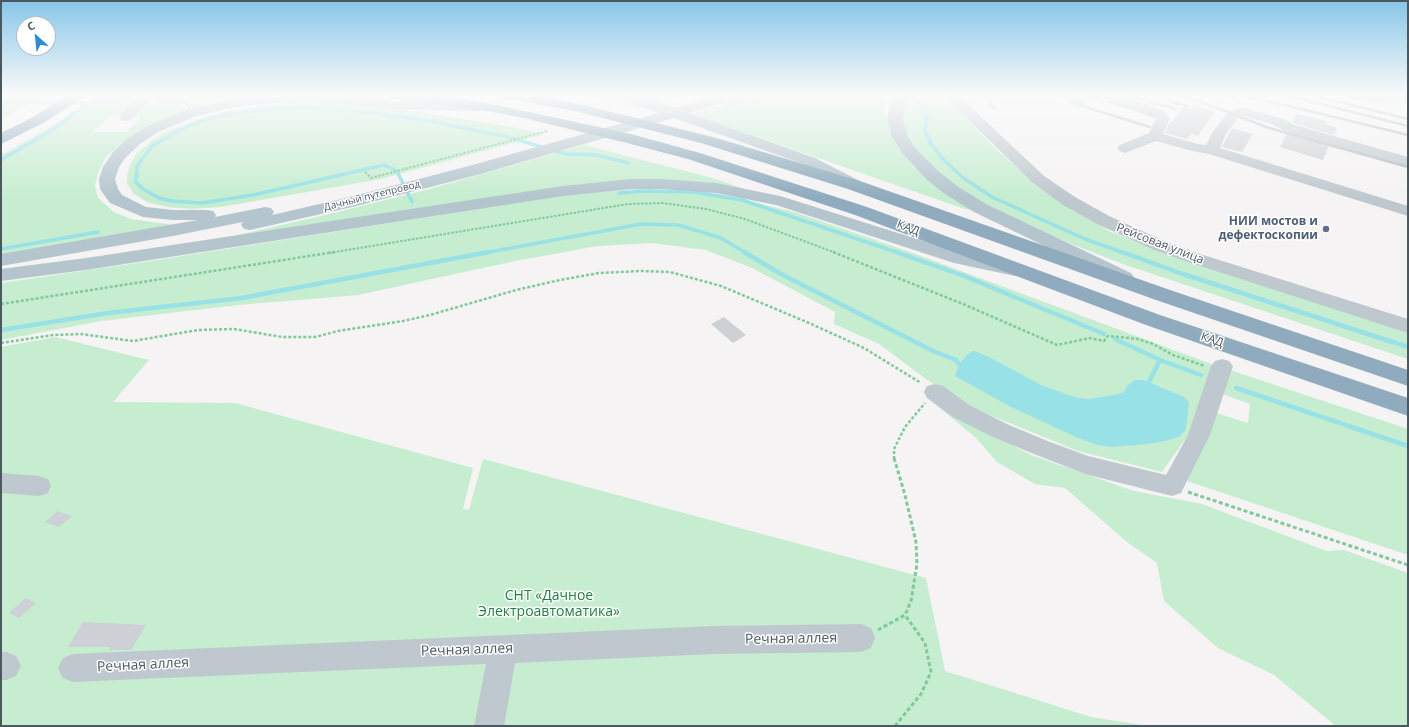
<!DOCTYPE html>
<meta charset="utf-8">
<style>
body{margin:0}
#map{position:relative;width:1409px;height:727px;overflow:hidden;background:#f5f3f3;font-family:"Open Sans",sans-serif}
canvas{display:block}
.frame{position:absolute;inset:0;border:2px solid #4b585f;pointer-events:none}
.north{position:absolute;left:16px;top:16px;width:40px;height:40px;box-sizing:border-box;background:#fff;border:1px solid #b7bcbf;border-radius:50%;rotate:333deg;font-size:11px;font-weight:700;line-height:16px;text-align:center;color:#4b585f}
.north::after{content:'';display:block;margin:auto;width:14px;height:18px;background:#298dd8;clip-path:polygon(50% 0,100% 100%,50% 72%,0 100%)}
</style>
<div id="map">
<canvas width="1409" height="727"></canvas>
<div class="frame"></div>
<div class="north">С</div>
</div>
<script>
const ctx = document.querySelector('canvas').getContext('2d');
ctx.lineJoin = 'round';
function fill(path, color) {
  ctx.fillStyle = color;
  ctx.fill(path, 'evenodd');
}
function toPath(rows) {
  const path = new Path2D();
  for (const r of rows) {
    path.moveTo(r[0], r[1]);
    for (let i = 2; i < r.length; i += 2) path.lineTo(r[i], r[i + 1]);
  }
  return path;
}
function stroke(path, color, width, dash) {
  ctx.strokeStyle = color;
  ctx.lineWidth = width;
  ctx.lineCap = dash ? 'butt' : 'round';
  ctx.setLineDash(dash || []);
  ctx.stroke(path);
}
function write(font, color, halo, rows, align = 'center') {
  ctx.font = font + ' "Open Sans",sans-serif';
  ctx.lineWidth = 3;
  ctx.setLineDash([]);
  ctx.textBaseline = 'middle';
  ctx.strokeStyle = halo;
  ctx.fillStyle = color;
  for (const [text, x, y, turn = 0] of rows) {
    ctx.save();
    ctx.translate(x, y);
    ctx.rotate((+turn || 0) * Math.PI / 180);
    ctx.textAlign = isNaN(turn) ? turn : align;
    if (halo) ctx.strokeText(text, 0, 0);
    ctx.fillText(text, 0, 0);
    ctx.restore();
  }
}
const green = toPath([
 [46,95,28,104,1,120,1,97],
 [98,95,146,95,122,115,109,117,93,132,126,132,141,118,133,117,147,101,178,103,182,105,187,110,192,108,189,104,182,101,150,99,155,95,260,95,205,106,130,137,107,156,98,172,95,186,98,198,114,212,131,219,173,225,1,255,1,155,44,131],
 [580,95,613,95,647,106,640,108],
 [632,95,688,95,657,104],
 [758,95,887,95,885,110,887,122,895,142,914,167,951,196,973,208,971,210,965,209,691,114],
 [904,95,941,95,956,108,993,146,1035,184,1070,208,1109,231,1162,252,1408,331,1408,359,1120,263,1049,235,962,192,911,148,902,128],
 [294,102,356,102,502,125,546,134,381,179,221,207,191,209,167,207,147,202,134,194,127,184,127,175,130,165,136,154,154,139,167,131,207,116,232,110],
 [584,145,709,177,754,192,673,181,220,239,321,216,422,191],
 [635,189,690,190,737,198,794,212,910,252,1214,365,1189,434,1162,472,1078,451,970,407,926,379,879,344,834,324,835,312,752,268,706,250,652,243,598,246,515,261,358,295,238,305,101,321,1,340,1,283,144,262,573,194],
 [55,337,149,360,113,402,235,403,473,468,463,509,469,510,483,459,926,578,945,671,1091,717,1149,726,1,726,1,347],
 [1230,370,1408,429,1408,555,1187,481,1216,413,1248,423,1250,404,1220,393],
 [934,403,1031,455,1134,491,1202,504,1327,551,1344,550,1408,573,1408,726,1336,726,1274,675,1218,648,1164,601,1157,563,1127,542,1065,488,1035,484,997,462,976,438]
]);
const water = toPath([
 [974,351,989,357,1041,385,1077,398,1089,399,1119,394,1125,391,1128,385,1135,380,1144,380,1184,397,1189,402,1186,429,1179,437,1165,441,1147,444,1111,447,1097,445,1076,437,1011,407,955,376,959,364,969,353]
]);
const streamFar1 = toPath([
 [910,95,925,109,927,117,925,130,931,144,942,158,962,177,992,197,1085,239,1124,253],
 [985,95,995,109],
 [157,100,186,103,190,109],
 [1,102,61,103],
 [88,103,133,99],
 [731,105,762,95],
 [552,150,567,154,596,155,629,163],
 [1,160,57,127,88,103,71,103],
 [619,193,644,191,694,192,742,200,899,253],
 [412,202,397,171,384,165,253,195,202,203,171,201,159,198,143,189,136,182,137,166,152,146,182,129,207,119,237,113,272,109,309,108,367,112,430,121,508,137,545,148],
 [1,249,98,232],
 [484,253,641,224,678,225,721,238,746,253]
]);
const stream = toPath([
 [744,252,781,274,933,351,956,360,959,364],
 [896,252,964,276,1104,334],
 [1122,252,1180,273,1408,347],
 [1,330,108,313,241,298,489,252],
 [1115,339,1160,360,1201,375],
 [1149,382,1160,360],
 [1236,388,1408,446]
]);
const building = toPath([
 [1194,105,1215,111,1198,136,1191,134,1187,139,1165,133,1168,126,1184,106,1192,109],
 [1296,114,1327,121,1326,124,1337,128,1334,135,1296,124,1293,122],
 [1232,128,1253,134,1242,152,1222,147],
 [1287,133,1329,146,1323,160,1280,147],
 [724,317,746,335,733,343,711,324],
 [58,511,72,516,59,527,45,522],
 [26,598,36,603,19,618,9,613],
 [83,622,146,625,131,650,109,650,110,647,68,647]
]);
const pathFar2 = toPath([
 [1223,95,1236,99,1239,102],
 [668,98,679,95],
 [365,172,371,178,547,131],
 [329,253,628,204,662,203,706,209,745,219,836,253]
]);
const pathFar1 = toPath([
 [833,252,963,304,1057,345,1090,338,1104,341,1108,336,1138,339,1153,344,1173,355,1205,366],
 [1,304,335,252],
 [1,343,53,335,81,334,133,341,198,330,234,329,282,337,315,337,338,331,403,321,430,315,516,290,560,280,599,273,641,271,670,272,721,286,809,323,864,348,921,383],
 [894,459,894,449,905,427,925,403]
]);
const path = toPath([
 [1188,492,1408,565],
 [878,630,905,615,911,601,917,564,916,542,905,495,894,458],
 [895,726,921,694,931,672,925,643,905,615]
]);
const minor = toPath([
 [141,95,156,95,131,120,126,121,121,120,119,117,121,114,141,95],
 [943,95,958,95,1044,176,1075,197,1109,216,1164,241,1200,254,1408,319,1408,333,1188,262,1152,249,1097,224,1063,205,1032,182,943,95],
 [1071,95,1085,95,1085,104,1083,107,1078,108,1073,107,1071,104,1071,95],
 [1102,95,1122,95,1164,111,1170,118,1163,134,1198,144,1206,145,1212,133,1228,112,1237,108,1245,108,1284,119,1295,125,1408,157,1408,167,1285,131,1274,125,1244,116,1238,118,1226,134,1220,148,1408,206,1408,216,1209,154,1192,151,1156,141,1130,151,1125,153,1120,151,1117,148,1120,145,1149,133,1156,119,1104,98,1102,95],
 [1346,95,1408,95,1408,103,1372,102,1348,98,1346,95],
 [1222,359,1229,361,1233,366,1210,435,1181,493,1172,496,1085,474,1034,454,993,437,953,417,927,398,924,392,927,386,935,384,943,386,969,405,1009,425,1050,442,1088,456,1166,475,1188,435,1211,366,1215,361,1222,359],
 [1,473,39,476,48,479,51,486,48,493,39,496,1,493,1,473],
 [861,624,871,628,875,638,871,648,861,652,714,654,515,663,504,726,474,726,486,664,73,682,63,678,58,668,63,658,73,654,714,626,861,624],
 [1,652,6,652,16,656,21,666,16,676,6,680,1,680,1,652]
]);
const major = toPath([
 [271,95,341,95,398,101,479,103,484,104,486,107,484,110,479,111,398,109,313,101,249,105,221,110,194,117,158,132,140,144,125,158,119,167,115,179,118,189,122,195,146,207,173,210,207,210,213,211,216,215,215,217,265,207,271,208,274,212,272,215,350,197,465,167,659,113,619,98,617,95,638,95,675,108,720,95,744,95,742,98,689,113,815,158,860,181,862,185,860,189,854,190,848,189,803,164,674,118,477,175,352,207,250,230,244,229,241,225,243,222,173,236,1,266,1,254,198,220,173,220,143,217,110,203,100,189,99,179,103,167,113,152,128,138,148,126,184,111,221,102,249,97,271,95],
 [892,95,906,95,903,120,908,137,915,148,938,171,957,186,986,204,1131,273,1134,277,1131,281,1124,283,1117,281,974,212,945,194,926,179,903,154,892,137,887,120,892,95],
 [631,179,662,179,716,183,780,196,965,254,1022,266,1025,270,1022,274,1015,276,954,263,776,205,716,193,662,189,631,189,563,196,86,270,1,281,1,269,86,258,563,186,631,179]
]);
const highway = toPath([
 [68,95,85,95,83,98,43,123,1,144,1,133,33,117,68,95],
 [387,95,430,95,487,103,631,134,700,153,867,207,1160,315,1408,398,1408,416,1146,325,855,215,688,159,627,143,524,118,487,111,394,99,389,98,387,95],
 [503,95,535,95,575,103,713,137,860,181,1170,290,1408,370,1408,386,1156,300,848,189,701,143,575,111,510,99,505,98,503,95]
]);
const rail = toPath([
 [1058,95,1086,107,1150,127],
 [1085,95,1152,114],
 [1127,95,1176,109],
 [1183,95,1269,128,1408,167],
 [1243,95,1408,135],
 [1285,95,1408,126],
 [1311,95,1408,119],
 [1169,101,1188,106]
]);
const markers = [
 [1326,229,4,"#5c6f8a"]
];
const farStreetnames = [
 ["Дачный путепровод",372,196,-14]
];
const serviceNames = [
 ["НИИ мостов и",1318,222],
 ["дефектоскопии",1318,236]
];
const streetNames = [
 ["КАД",908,228,21],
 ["Рейсовая улица",1160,244,21],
 ["КАД",1212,340,19]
];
const nearParknames = [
 ["СНТ «Дачное",549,596],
 ["Электроавтоматика»",549,612]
];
const nearStreetnames = [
 ["Речная аллея",791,639,-1],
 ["Речная аллея",467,650,-2],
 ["Речная аллея",143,665,-3]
];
fill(green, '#c6edd0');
fill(water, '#97e1e7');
stroke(streamFar1, '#97e1e7', 3.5);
stroke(stream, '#97e1e7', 4.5);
fill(building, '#cdd0d4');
stroke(pathFar2, '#80c99b', 2, [2.5, 1.5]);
stroke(pathFar1, '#80c99b', 2.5, [3, 2]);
stroke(path, '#80c99b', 3, [4, 2.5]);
fill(minor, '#bfc8ce');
fill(major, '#b5c5ce');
fill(highway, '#8fabbd');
stroke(rail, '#b5b9bc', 2.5);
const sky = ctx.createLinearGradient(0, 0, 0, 197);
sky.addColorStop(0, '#87c6e8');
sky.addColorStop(0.48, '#fafafa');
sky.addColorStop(1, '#fafafa00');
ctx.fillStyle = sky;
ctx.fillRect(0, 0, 1409, 197);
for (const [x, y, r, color] of markers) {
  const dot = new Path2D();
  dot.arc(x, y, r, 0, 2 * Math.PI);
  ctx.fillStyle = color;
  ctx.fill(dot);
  stroke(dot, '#fff', 1.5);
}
write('10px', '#4b585f', '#fff', farStreetnames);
write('bold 12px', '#4e5e75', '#fff', serviceNames, 'right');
write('12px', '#4b585f', '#fff', streetNames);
write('14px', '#1f7d42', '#fff', nearParknames);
write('14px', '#4b585f', '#fff', nearStreetnames);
</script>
